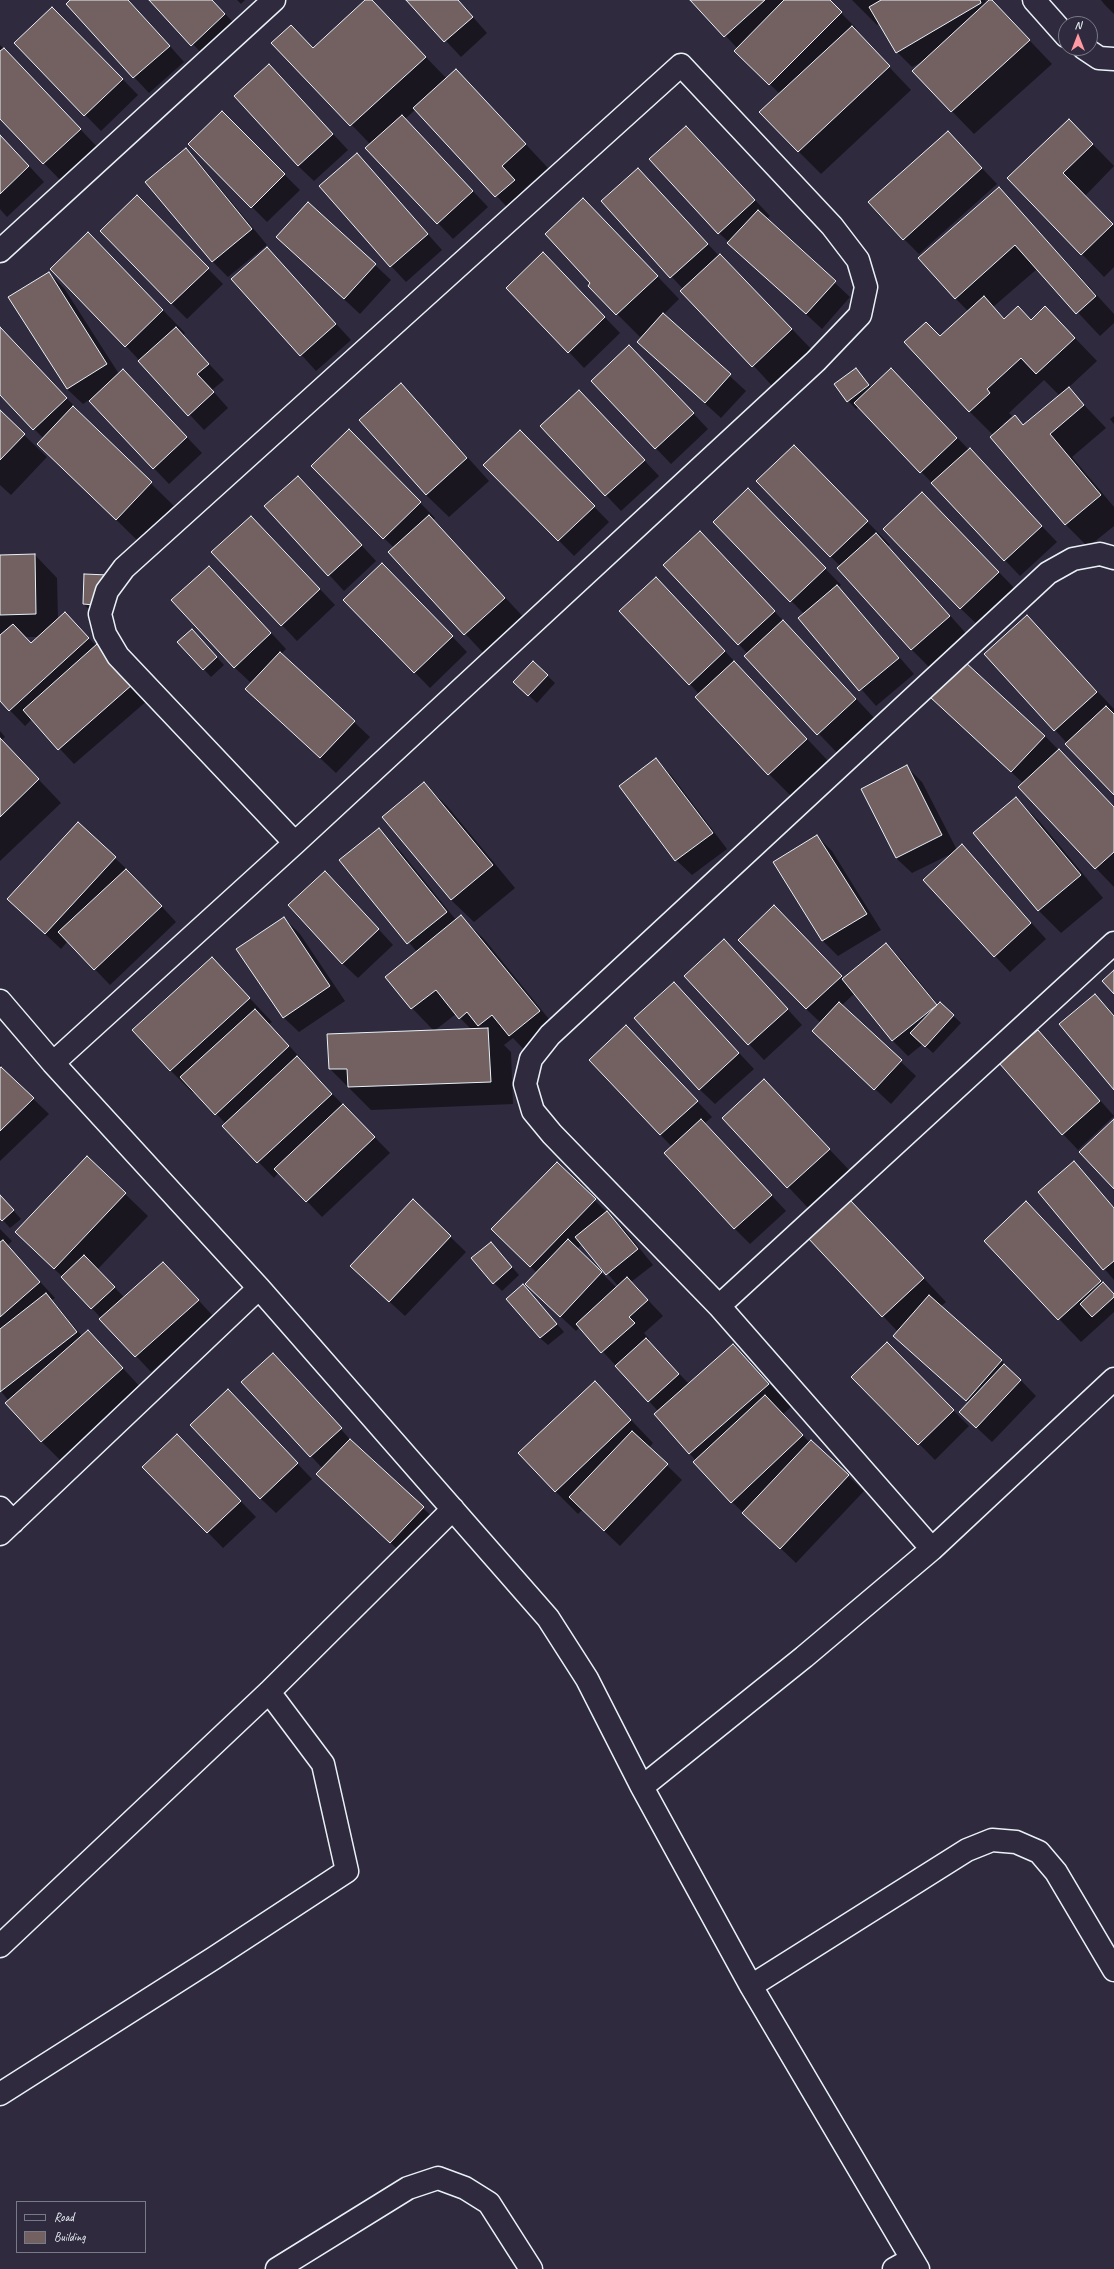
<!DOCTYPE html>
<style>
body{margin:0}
#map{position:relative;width:1114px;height:2269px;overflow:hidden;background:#2f2a3d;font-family:Caveat,sans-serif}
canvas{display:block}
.legend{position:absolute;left:16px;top:2201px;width:130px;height:52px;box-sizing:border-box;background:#2f2a3d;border:1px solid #797a88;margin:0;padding:5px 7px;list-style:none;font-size:12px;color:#e8f1f8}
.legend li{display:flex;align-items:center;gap:8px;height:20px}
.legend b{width:20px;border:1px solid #797a88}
.north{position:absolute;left:1058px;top:16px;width:40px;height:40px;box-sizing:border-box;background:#2f2a3d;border:1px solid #797a88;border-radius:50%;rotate:0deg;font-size:11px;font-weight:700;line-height:16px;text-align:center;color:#e8f1f8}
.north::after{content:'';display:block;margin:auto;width:14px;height:18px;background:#ff9aa2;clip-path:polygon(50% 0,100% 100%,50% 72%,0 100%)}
</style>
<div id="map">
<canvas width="1114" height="2269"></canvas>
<ul class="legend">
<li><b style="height:5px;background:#2f2a3d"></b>Road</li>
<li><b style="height:11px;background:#736060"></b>Building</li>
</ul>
<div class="north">N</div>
</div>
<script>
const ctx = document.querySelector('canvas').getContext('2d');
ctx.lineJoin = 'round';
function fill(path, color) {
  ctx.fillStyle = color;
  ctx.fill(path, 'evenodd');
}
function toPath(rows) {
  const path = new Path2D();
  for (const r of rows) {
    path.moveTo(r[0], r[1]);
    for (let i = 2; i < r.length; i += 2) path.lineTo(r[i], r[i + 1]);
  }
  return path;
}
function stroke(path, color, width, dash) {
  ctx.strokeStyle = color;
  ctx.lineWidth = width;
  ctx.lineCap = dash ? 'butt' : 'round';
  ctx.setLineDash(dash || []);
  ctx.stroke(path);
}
const shadow = toPath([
 [72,0,129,0,184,62,149,93,134,77],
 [150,0,212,0,247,37,215,67],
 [237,0,245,0,241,4],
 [366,0,371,0,447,79,456,70,548,168,524,189,536,203,518,219,416,109,405,119,488,207,453,239,367,148,371,145,273,43,314,49],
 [408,0,458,0,487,33,461,57],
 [692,0,828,0,856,28,854,30,911,90,821,174,798,151,780,94,736,51,738,49],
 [852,0,985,0,987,3,991,0,1052,64,974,134,913,71,920,63,912,67,897,52,880,23,877,25],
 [1101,0,1114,0,1114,14,1105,5],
 [68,23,138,95,101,131,15,43],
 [0,45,102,152,66,186,0,118],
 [269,65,348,150,314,181,298,166],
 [222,113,300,190,267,222,189,144],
 [1069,120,1114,166,1085,196,1114,226,1114,267,1104,277,1009,178],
 [0,135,44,182,7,217,0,209],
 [701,143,770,216,766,219,850,297,822,329,719,233],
 [963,148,997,184,919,254,904,239],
 [186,150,201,165,267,245,228,277,213,262,147,182],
 [356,154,442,250,406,282,391,266],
 [638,169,719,256,720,255,743,278,814,352,775,389,602,201],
 [999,188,1114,314,1114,323,1100,336,1037,269,993,307,1005,319,1031,321,1045,307,1097,361,1068,388,1106,428,1072,457,1114,507,1114,526,1088,547,1066,525,991,437,993,435,969,411,940,337,968,311,955,298],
 [1044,380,1060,396,1024,426,1015,416,1005,425,1003,424,1012,416,1009,413],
 [137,197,223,284,187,319,171,303],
 [606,222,679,299,663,315,746,391,721,418,654,357,650,330,640,337,589,286],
 [267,249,351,340,316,371,233,279],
 [293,252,375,265,391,280,360,314],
 [111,256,185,333,183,336,224,380,212,390,228,408,204,430,126,346],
 [558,269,620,333,584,368,569,352],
 [49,273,64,288,119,374,123,370,202,453,169,484,89,400,83,404,67,389,10,297],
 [0,329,82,414,81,415,174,506,139,542,61,466,43,438,0,394],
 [645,362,708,429,671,464,592,381],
 [856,369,872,388,907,385,1057,542,1020,576,859,406,856,409,848,401],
 [401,384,489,481,449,517,426,495],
 [594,407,659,476,621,511,606,495],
 [0,412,47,457,11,495,0,485],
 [1114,416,1114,424,1110,419],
 [349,430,435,518,433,520,527,621,487,657,389,552,394,548,312,466],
 [520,431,609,522,574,556,485,465],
 [816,469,890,545,888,546,971,639,934,672,911,649,840,566,757,481],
 [313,493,376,561,344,591,266,506],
 [922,493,1021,595,983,630,960,608],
 [764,505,841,585,838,587,914,674,876,706,799,618,804,614,715,522],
 [266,532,335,605,297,641,282,625],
 [700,532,878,722,841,757,745,656,748,654,664,565],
 [35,555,57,578,58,620,80,629,148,700,74,764,32,719,25,726,0,700,0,556],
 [25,637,39,637,32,644],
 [397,579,467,652,430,688,344,600],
 [224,582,286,649,281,654,370,737,336,773,262,704,254,681,250,682,234,667],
 [115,584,113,613,91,612,84,604],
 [671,594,829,762,792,797,769,774,690,684],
 [1027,616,1114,709,1114,794,1055,730],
 [199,638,224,665,211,677,179,642],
 [533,662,555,683,537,703,522,689],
 [964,663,1045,736,1114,807,1114,887,1019,788,1024,784,932,697],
 [0,731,5,737,1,740,61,803,0,861],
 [656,760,671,775,727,849,692,875,676,860],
 [907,767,922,782,957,850,962,846,1046,939,1010,972,924,880,953,853,912,873,896,858],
 [424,784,447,806,515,888,474,922,451,900],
 [1016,799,1039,821,1103,898,1061,933,1039,911,974,834],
 [78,824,131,873,176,922,110,985,68,941,61,949,24,914],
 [379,829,401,852,456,920,461,917,484,939,561,1034,532,1058,513,1038,504,1045,511,1052,513,1104,371,1110,330,1069,472,1030,456,1014,434,1031,412,1008,417,952,340,860],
 [817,836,832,851,881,930,838,956,823,941,774,862],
 [340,887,393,945,358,978,342,963],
 [284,918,300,934,345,1001,299,1032,283,1017],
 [790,922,844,979,886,945,902,960,938,1005,940,1003,961,1023,933,1053,923,1044,908,1056,893,1041,855,993,841,1006,916,1076,891,1104,813,1031,821,1023,806,1009],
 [739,956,802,1025,764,1060,749,1044],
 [212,958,272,1022,269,1024,304,1062,302,1063,390,1153,322,1217,279,1172,274,1178,224,1126,226,1124,195,1091,193,1093,170,1070],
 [674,983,754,1069,715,1104,699,1089],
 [1095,995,1114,1014,1114,1089],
 [626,1026,712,1117,705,1123,786,1211,750,1244,734,1228,672,1147,590,1060],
 [1053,1047,1114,1116,1078,1150,1063,1134],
 [0,1064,5,1072,49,1114,0,1161],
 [764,1081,852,1173,810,1210,723,1118],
 [1074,1162,1114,1207,1114,1280,1039,1192],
 [557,1164,623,1228,653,1265,631,1282,663,1316,644,1333,649,1339,648,1341,689,1384,733,1345,791,1407,783,1414,810,1443,811,1441,864,1491,796,1563,732,1502,655,1414,658,1411,580,1327,576,1331,542,1299,537,1273,493,1229],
 [582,1244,619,1287,617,1288,577,1249],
 [125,1194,148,1216,97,1270,125,1298,178,1278,213,1316,151,1372,63,1277,39,1255],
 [0,1196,21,1219,10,1228,0,1217],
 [413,1201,466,1252,405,1316,367,1281],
 [1026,1203,1114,1294,1114,1312,1081,1342,985,1241],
 [873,1224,946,1302,940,1307,1002,1361,1036,1396,992,1442,976,1427,969,1403,894,1336,898,1332,810,1238],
 [0,1229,12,1241,7,1246,55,1298,52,1300,82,1336,88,1331,145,1392,64,1464,41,1441,0,1390],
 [498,1251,519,1275,502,1291,494,1283],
 [523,1286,564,1332,548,1345,540,1338],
 [887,1344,969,1426,935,1460,853,1377],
 [288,1370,355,1445,439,1523,406,1557,333,1490,323,1469,311,1456],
 [595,1382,653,1443,649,1448,682,1480,620,1546,582,1510,578,1514,555,1491],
 [243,1406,312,1479,276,1513,260,1498],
 [192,1451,256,1517,223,1548,144,1467]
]);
const building = toPath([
 [70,0,128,0,170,46,133,78,66,4,70,0],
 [149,0,212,0,225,14,191,46,149,0],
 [365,0,372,0,426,57,350,126,271,43,291,25,313,48,365,0],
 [406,0,458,0,473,17,444,42,406,0],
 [690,0,765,0,724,37,690,0],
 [784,0,830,0,842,12,769,85,734,51,784,0],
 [881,0,980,0,981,3,896,53,869,7,881,0],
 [989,0,992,0,1030,40,951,112,912,71,989,0],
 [52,7,123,79,84,116,14,43,52,7],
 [852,26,890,66,798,152,759,112,852,26],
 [4,48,81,129,43,164,0,119,0,51,4,48],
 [269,64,333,134,298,166,234,96,269,64],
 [456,69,526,144,502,166,515,180,495,197,413,108,456,69],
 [222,111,285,174,251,208,188,144,222,111],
 [402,115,473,191,437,224,365,148,402,115],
 [1069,119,1093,144,1063,173,1113,224,1081,255,1007,178,1069,119],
 [686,126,755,200,718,234,649,159,686,126],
 [948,131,982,168,903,240,868,202,948,131],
 [0,135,29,166,0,194,0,135],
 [186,148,252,229,212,262,145,182,186,148],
 [357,153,428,234,390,267,319,186,357,153],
 [638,168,708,244,670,278,601,201,638,168],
 [999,187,1096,296,1076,314,1015,245,955,299,918,258,999,187],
 [137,195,209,268,171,304,100,231,137,195],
 [583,198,658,276,616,315,588,286,590,283,545,234,583,198],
 [308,202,376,264,344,299,276,237,308,202],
 [758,210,836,281,806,314,727,243,758,210],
 [88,232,163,310,125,347,50,269,88,232],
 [267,247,336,324,300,356,231,279,267,247],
 [543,252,605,317,568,353,506,288,543,252],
 [720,254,792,329,752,367,680,291,720,254],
 [49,272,107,364,67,389,8,297,49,272],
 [984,296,1004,319,1018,306,1031,320,1045,306,1075,338,1036,374,1021,358,987,389,990,393,969,412,904,342,926,322,940,336,984,296],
 [663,313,731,374,705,403,637,342,663,313],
 [0,327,67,398,33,430,0,395,0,327],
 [176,327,209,364,197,374,214,392,188,416,138,361,176,327],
 [629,345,694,413,655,449,591,381,629,345],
 [856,368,869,385,847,402,834,384,856,368],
 [891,368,957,438,920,473,854,403,891,368],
 [123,369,187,437,153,469,89,401,123,369],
 [401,383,467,458,426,495,359,420,401,383],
 [1069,387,1084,405,1050,434,1101,495,1065,525,990,437,1015,415,1023,425,1069,387],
 [579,390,645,460,605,496,540,426,579,390],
 [73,406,152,482,116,520,37,444,73,406],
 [0,410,25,434,0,460,0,410],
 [349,429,421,502,383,539,311,466,349,429],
 [520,430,595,506,558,541,483,465,520,430],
 [794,445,868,521,830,557,756,481,794,445],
 [970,448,1042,526,1004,561,931,483,970,448],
 [298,476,362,545,328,576,264,506,298,476],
 [748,488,826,568,790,602,713,522,748,488],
 [922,492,999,572,960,609,883,529,922,492],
 [429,515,505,598,464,635,388,552,429,515],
 [251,516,320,589,281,626,211,552,251,516],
 [700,531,775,611,738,645,663,565,700,531],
 [876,533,950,616,911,650,837,568,876,533],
 [35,554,36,614,0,615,0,555,35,554],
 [382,563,453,636,414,673,343,600,382,563],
 [209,566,271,633,234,668,171,600,209,566],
 [84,574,108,575,106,606,83,604,84,574],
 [656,577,725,651,689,685,619,611,656,577],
 [837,585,899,658,859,691,798,618,837,585],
 [65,612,89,638,9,711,0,701,0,635,13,624,31,643,65,612],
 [1027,615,1097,692,1054,731,984,654,1027,615],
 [783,620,856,699,817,735,744,656,783,620],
 [192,629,217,657,203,670,177,642,192,629],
 [97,644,133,684,58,750,23,710,97,644],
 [280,652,355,721,320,758,245,689,280,652],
 [533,661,548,675,528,696,513,682,533,661],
 [734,661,807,739,768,775,695,697,734,661],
 [964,661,1045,736,1011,772,930,697,964,661],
 [1106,706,1114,714,1114,795,1065,744,1106,706],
 [0,738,39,779,0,817,0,738],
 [1059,749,1114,807,1114,852,1095,869,1018,787,1059,749],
 [656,758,713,833,675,861,619,786,656,758],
 [907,765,942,835,896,858,861,789,907,765],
 [424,782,493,865,451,900,382,817,424,782],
 [1016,797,1081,875,1038,911,973,833,1016,797],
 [78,822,116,857,45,934,7,899,78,822],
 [379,828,447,912,407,944,339,860,379,828],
 [817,835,867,914,822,941,773,862,817,835],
 [962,844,1031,923,994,957,923,880,962,844],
 [126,869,162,906,94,970,58,932,126,869],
 [325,871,379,929,342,964,288,905,325,871],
 [774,905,842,976,806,1009,738,940,774,905],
 [461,915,540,1011,509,1036,492,1015,478,1026,467,1012,459,1019,436,990,411,1009,385,977,461,915],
 [284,917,330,986,283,1018,236,949,284,917],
 [724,939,788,1009,748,1045,684,976,724,939],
 [886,943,937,1005,892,1041,842,979,886,943],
 [212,957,250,998,170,1071,132,1030,212,957],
 [1114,970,1114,994,1102,981,1114,970],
 [674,982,739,1053,699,1090,634,1018,674,982],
 [1095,994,1114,1016,1114,1090,1059,1024,1095,994],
 [839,1002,902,1060,874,1090,812,1031,839,1002],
 [940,1002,954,1015,925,1047,910,1033,940,1002],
 [255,1009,289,1046,215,1115,180,1077,255,1009],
 [626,1025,698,1101,660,1135,589,1060,626,1025],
 [488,1028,491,1082,348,1087,347,1069,329,1069,327,1034,488,1028],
 [1038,1030,1100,1101,1062,1135,999,1063,1038,1030],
 [297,1056,332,1094,257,1163,222,1126,297,1056],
 [1,1067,34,1098,0,1131,0,1068,1,1067],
 [764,1079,830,1149,787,1188,722,1118,764,1079],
 [343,1104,375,1137,306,1202,274,1169,343,1104],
 [701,1119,772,1195,734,1229,664,1153,701,1119],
 [1114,1119,1114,1189,1079,1152,1114,1119],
 [87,1156,126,1193,54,1269,15,1232,87,1156],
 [1074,1161,1114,1208,1114,1261,1103,1270,1038,1192,1074,1161],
 [557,1162,596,1199,530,1267,491,1229,557,1162],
 [0,1195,14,1210,2,1221,0,1219,0,1195],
 [413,1199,451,1236,389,1302,350,1266,413,1199],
 [850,1200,924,1278,882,1317,808,1238,850,1200],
 [1026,1201,1101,1281,1058,1320,984,1241,1026,1201],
 [607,1211,638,1249,606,1275,575,1237,607,1211],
 [568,1239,602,1272,560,1317,525,1284,568,1239],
 [3,1240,40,1282,0,1317,0,1242,3,1240],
 [491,1242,512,1267,493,1284,471,1258,491,1242],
 [84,1255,115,1287,91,1309,61,1277,84,1255],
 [163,1262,199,1300,135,1357,99,1319,163,1262],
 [627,1277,648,1300,629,1317,635,1323,601,1353,576,1324,627,1277],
 [1103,1282,1114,1294,1114,1297,1092,1317,1080,1304,1103,1282],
 [523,1284,557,1324,540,1338,506,1299,523,1284],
 [46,1293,77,1332,0,1392,0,1329,46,1293],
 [929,1295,1002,1360,966,1401,893,1336,929,1295],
 [88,1330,123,1368,41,1442,5,1403,88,1330],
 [646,1338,679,1374,648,1402,615,1366,646,1338],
 [887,1342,954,1410,918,1445,851,1377,887,1342],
 [733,1344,769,1384,689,1454,654,1414,733,1344],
 [273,1353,342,1428,310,1457,241,1382,273,1353],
 [1004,1364,1021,1380,976,1428,959,1412,1004,1364],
 [595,1381,631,1420,555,1492,518,1453,595,1381],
 [228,1389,298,1463,260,1499,190,1425,228,1389],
 [765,1395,803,1435,731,1503,693,1462,765,1395],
 [632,1431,668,1464,604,1531,569,1497,632,1431],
 [177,1434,241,1501,207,1533,142,1467,177,1434],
 [350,1439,424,1507,390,1543,316,1474,350,1439],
 [811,1440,849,1475,780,1549,742,1513,811,1440]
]);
const minor = toPath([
 [1034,0,1066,36],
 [1084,48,1099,58,1114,59],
 [0,251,274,0],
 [0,1001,53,1063,259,1288,548,1618,587,1679,642,1787,751,1986,918,2269],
 [53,1063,295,843,816,361,860,315,866,287,858,260,832,226,681,65,124,568,107,591,100,614,105,634,118,656,295,843],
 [719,1306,1114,943],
 [0,1508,13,1522],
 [0,1534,259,1288],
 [932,1549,719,1306,552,1134,533,1111,525,1084,531,1059,550,1035,1048,573,1073,559,1100,554,1114,558],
 [642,1787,804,1657,932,1549,1114,1379],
 [0,1946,269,1692,453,1509],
 [751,1986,967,1850,992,1840,1016,1842,1039,1852,1056,1872,1114,1970],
 [0,2094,214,1958,347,1871,323,1764,269,1692],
 [277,2269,408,2188,438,2178,465,2188,489,2203,531,2269],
 [894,2269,912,2259]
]);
fill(shadow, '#0007');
fill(building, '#736060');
stroke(building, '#e8f1f8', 1);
stroke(minor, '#e8f1f8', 25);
stroke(minor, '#2f2a3d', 22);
</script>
